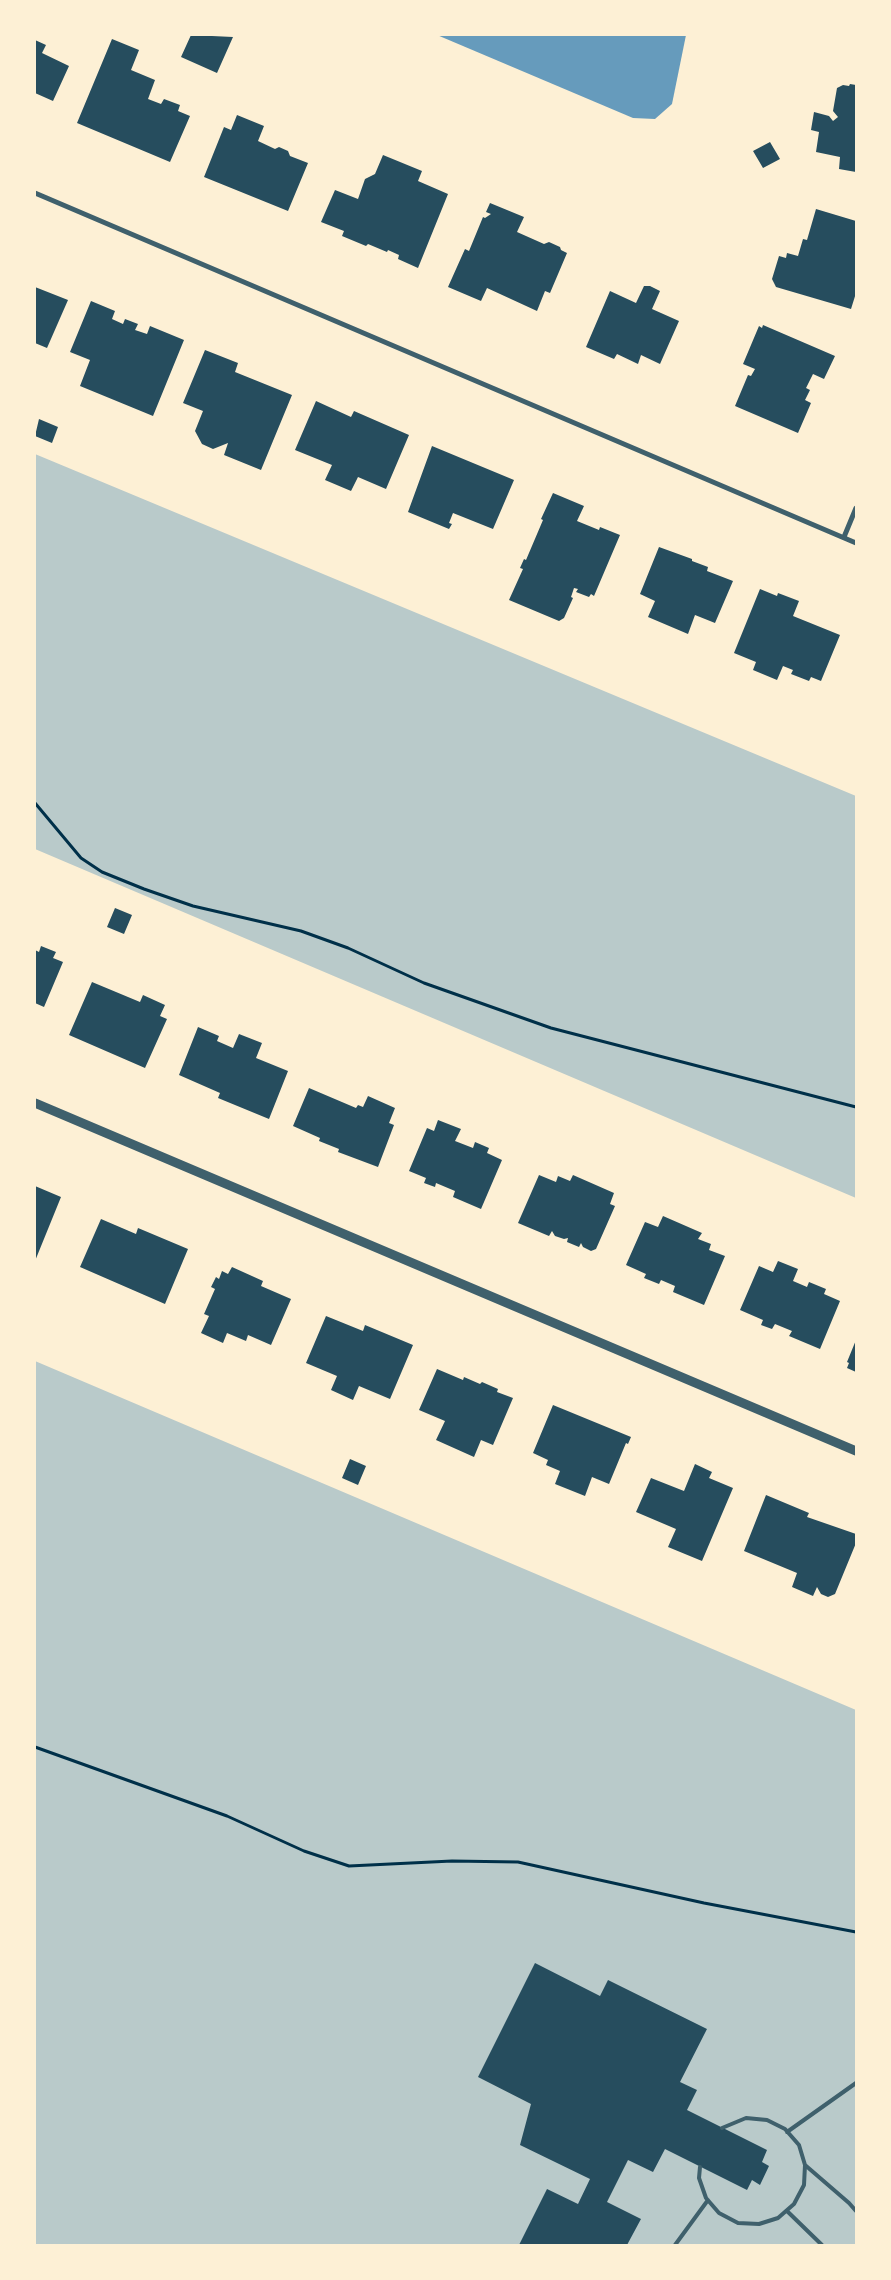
<!DOCTYPE html>
<style>
body{margin:0}
#map{position:relative;width:891px;height:2280px;overflow:hidden;background:#fdf0d5;font-family:"Roboto Condensed",sans-serif}
canvas{display:block}
.frame{position:absolute;inset:0;border:36px solid #fdf0d5;pointer-events:none}
</style>
<div id="map">
<canvas width="891" height="2280"></canvas>
<div class="frame"></div>
</div>
<script>
const ctx = document.querySelector('canvas').getContext('2d');
ctx.lineJoin = 'round';
function fill(path, color) {
  ctx.fillStyle = color;
  ctx.fill(path, 'evenodd');
}
function toPath(rows) {
  const path = new Path2D();
  for (const r of rows) {
    path.moveTo(r[0], r[1]);
    for (let i = 2; i < r.length; i += 2) path.lineTo(r[i], r[i + 1]);
  }
  return path;
}
function stroke(path, color, width, dash) {
  ctx.strokeStyle = color;
  ctx.lineWidth = width;
  ctx.lineCap = dash ? 'butt' : 'round';
  ctx.setLineDash(dash || []);
  ctx.stroke(path);
}
const green = toPath([
 [35,454,856,796,856,1198,35,849],
 [35,1361,856,1710,856,2245,35,2245]
]);
const water = toPath([
 [437,35,686,35,672,104,655,119,633,118]
]);
const building = toPath([
 [191,35,233,37,217,73,181,57],
 [112,39,139,50,131,70,155,80,148,99,161,104,164,99,180,105,178,111,190,116,170,162,77,123],
 [35,40,46,45,42,53,69,66,53,101,35,93],
 [850,84,856,85,856,172,839,169,840,157,816,152,819,132,811,130,814,112,829,116,833,121,838,117,833,111,837,88,843,85,849,86],
 [237,115,264,126,258,141,275,149,279,147,288,151,290,156,308,163,288,211,204,177,224,127,231,130],
 [770,142,780,159,763,168,753,151],
 [383,155,422,171,418,181,448,194,418,268,398,259,399,255,388,250,387,252,368,244,366,246,342,236,344,231,321,222,335,190,358,199,365,179,375,174],
 [490,203,524,217,517,232,544,244,549,242,560,247,561,250,567,253,550,293,545,291,537,311,487,288,481,301,448,287,465,249,469,251,483,217,485,218,491,214,486,212],
 [816,209,856,221,856,293,851,309,776,287,772,279,779,256,786,258,787,253,798,256,803,239,807,240],
 [644,286,650,286,660,291,652,309,679,321,660,364,641,355,638,364,617,354,614,359,586,347,610,291,636,303],
 [35,287,68,300,47,348,35,343],
 [91,301,115,311,112,319,123,324,125,319,138,324,135,330,147,334,150,326,184,340,153,416,80,386,90,360,70,352],
 [763,325,835,356,824,379,813,374,806,388,810,390,805,400,811,403,798,433,735,406,748,375,751,376,755,369,743,364,759,326,762,328],
 [205,350,238,363,235,372,292,395,261,470,224,455,228,443,213,449,202,444,195,431,203,411,183,403],
 [316,401,351,417,354,411,409,435,386,489,358,477,351,491,325,480,332,465,295,450],
 [39,419,58,427,52,443,35,436],
 [432,446,514,480,493,529,453,513,449,523,452,524,449,529,408,512],
 [553,493,584,506,577,521,599,530,600,527,620,535,594,596,591,594,589,597,576,592,578,589,574,588,571,597,573,598,564,618,559,621,509,600,523,569,520,568,524,559,526,560,543,520,541,519],
 [659,547,692,559,692,561,708,567,707,571,733,581,715,623,695,615,688,634,648,617,655,601,640,594],
 [760,589,777,596,778,593,799,601,793,616,840,635,821,681,811,677,809,681,791,674,793,670,783,666,777,680,753,670,756,662,734,653],
 [115,908,132,915,124,934,107,927],
 [41,946,56,952,53,958,63,962,44,1007,35,1003,35,950,39,952],
 [92,982,140,1002,143,995,165,1005,160,1016,167,1019,145,1068,69,1035],
 [198,1027,219,1036,217,1041,233,1048,239,1034,262,1043,256,1058,288,1071,269,1119,218,1098,220,1093,179,1075],
 [309,1088,356,1108,358,1105,363,1107,368,1096,395,1108,389,1123,394,1125,378,1167,338,1152,339,1149,319,1141,320,1138,293,1126],
 [438,1120,461,1129,455,1141,473,1148,475,1142,489,1148,487,1153,502,1160,481,1209,453,1197,455,1191,436,1183,435,1187,424,1183,426,1178,409,1171,427,1128,434,1131],
 [539,1175,556,1182,558,1176,570,1181,573,1175,614,1193,610,1204,615,1206,596,1249,591,1251,583,1247,581,1243,579,1247,567,1242,568,1238,564,1239,555,1236,552,1231,549,1236,518,1223],
 [35,1186,61,1197,35,1261],
 [663,1216,702,1233,698,1239,711,1244,709,1250,725,1256,704,1305,673,1292,675,1286,661,1280,659,1284,644,1278,646,1274,626,1265,645,1222,658,1227],
 [101,1219,136,1234,138,1228,188,1249,165,1304,80,1267],
 [778,1261,798,1269,793,1281,807,1287,809,1282,826,1289,824,1294,840,1301,820,1349,789,1336,792,1331,775,1324,772,1329,761,1325,763,1320,740,1310,759,1266,773,1272],
 [232,1267,263,1281,261,1286,291,1299,271,1345,248,1335,246,1341,227,1333,223,1343,201,1333,209,1316,204,1314,215,1289,211,1287,216,1277,219,1279,222,1271,228,1274],
 [326,1316,363,1331,365,1325,413,1345,390,1399,359,1386,353,1400,331,1390,337,1376,306,1363],
 [856,1340,856,1372,847,1368,849,1363,847,1362],
 [437,1369,463,1380,464,1377,480,1384,482,1382,498,1389,497,1392,513,1398,493,1445,481,1440,474,1457,436,1440,445,1421,419,1410],
 [553,1405,631,1437,628,1444,626,1443,609,1484,592,1477,585,1496,555,1484,560,1471,546,1465,548,1460,533,1453],
 [350,1459,366,1466,358,1485,342,1478],
 [695,1464,712,1472,709,1478,733,1488,702,1561,668,1547,676,1529,636,1512,651,1478,684,1491],
 [766,1495,809,1513,807,1517,856,1534,856,1543,835,1594,828,1597,821,1594,817,1587,813,1596,792,1587,797,1573,744,1551],
 [535,1963,600,1996,608,1980,707,2029,680,2082,697,2090,687,2110,767,2150,762,2162,769,2166,760,2185,752,2180,747,2190,665,2149,653,2172,628,2160,607,2202,641,2219,627,2245,519,2245,547,2189,578,2204,590,2179,520,2145,531,2104,478,2077]
]);
const path = toPath([
 [35,803,81,858,102,872,144,889,193,906,301,931,348,948,424,983,551,1028,856,1107],
 [35,1747,227,1816,304,1851,349,1866,452,1861,518,1862,704,1903,856,1932]
]);
const service = toPath([
 [787,2132,856,2083],
 [805,2165,849,2203,856,2211],
 [700,2167,699,2178,706,2198,719,2213,738,2223,759,2224,778,2218,794,2204,804,2185,805,2165,799,2145,785,2129,767,2120,746,2118,722,2128],
 [787,2211,822,2245],
 [675,2245,708,2200]
]);
const minor = toPath([
 [35,193,856,543],
 [844,537,856,508]
]);
const tertiary = toPath([
 [35,1103,856,1451]
]);
fill(green, '#b9caca');
fill(water, '#669bbc');
fill(building, '#264d5e');
stroke(path, '#003049', 3);
stroke(service, '#3f606c', 4);
stroke(minor, '#3f606c', 5);
stroke(tertiary, '#3f606c', 9);
</script>
